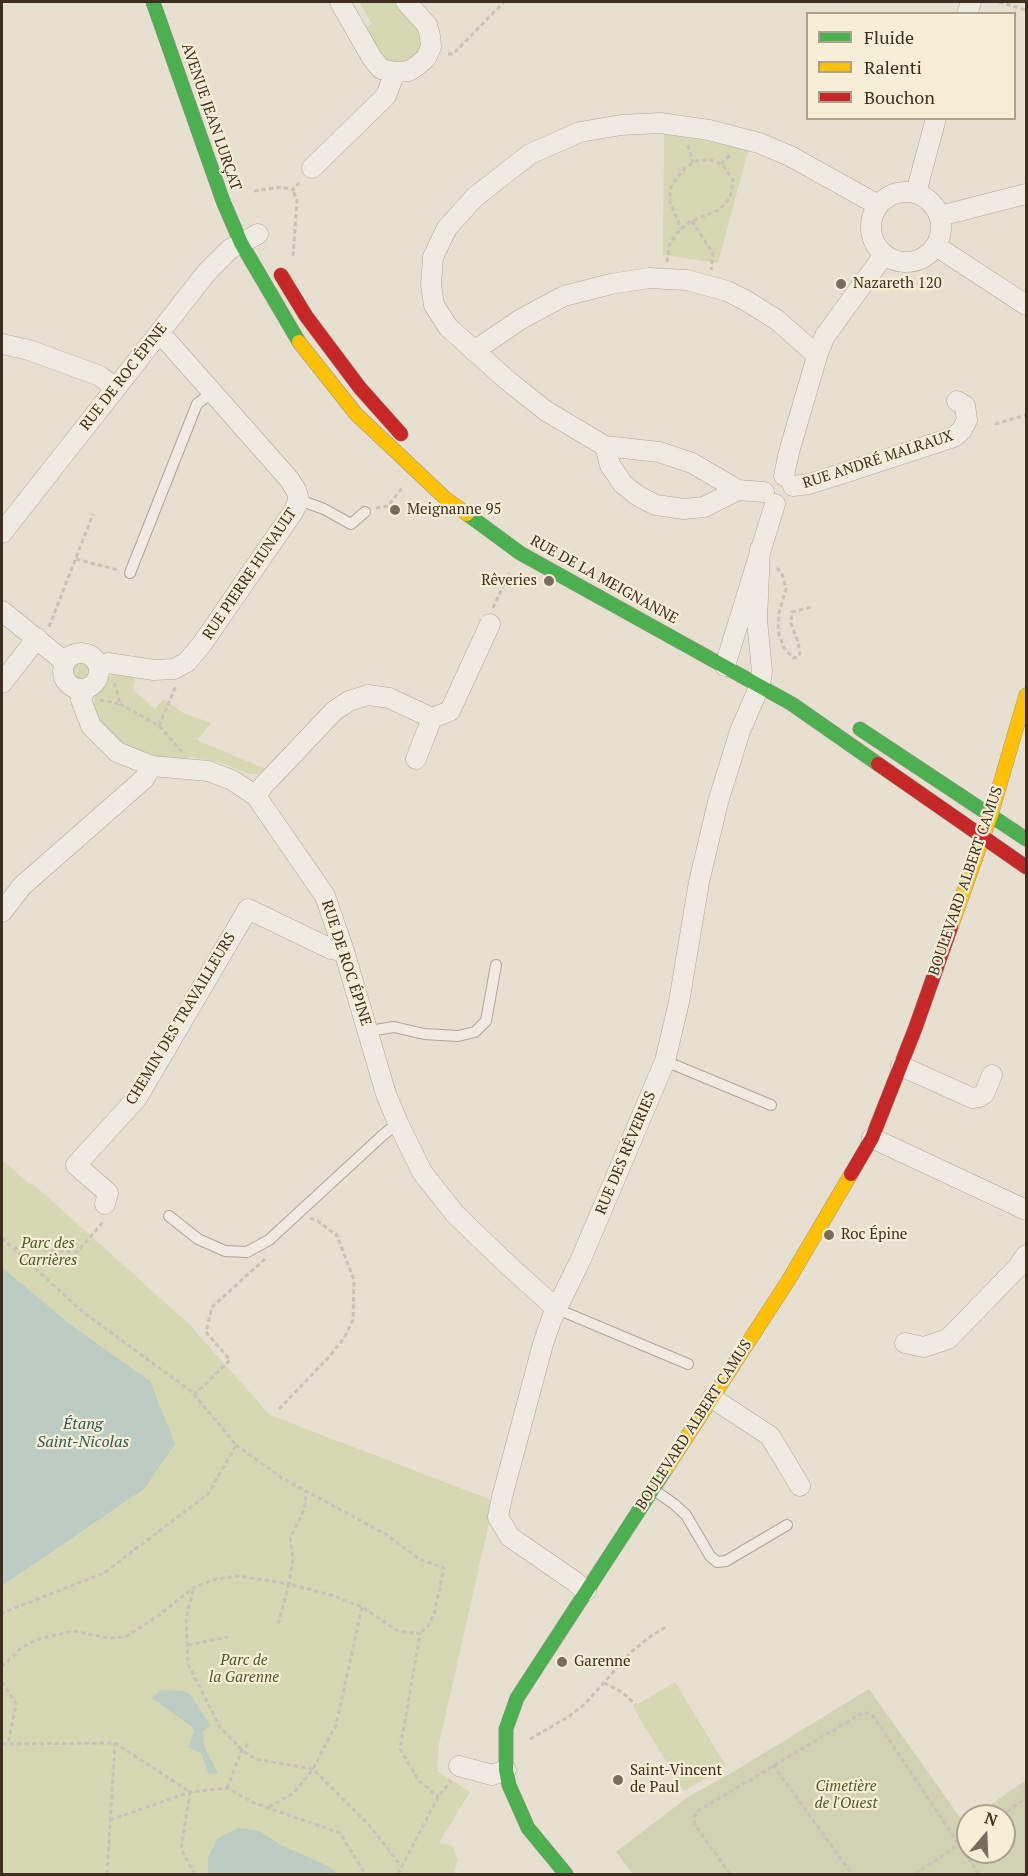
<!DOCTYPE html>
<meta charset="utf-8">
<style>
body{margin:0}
#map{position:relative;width:1028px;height:1876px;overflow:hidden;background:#e7e0d1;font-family:"PT Serif",serif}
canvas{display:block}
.frame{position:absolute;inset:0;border:3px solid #3d2e20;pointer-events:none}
.legend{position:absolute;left:806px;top:12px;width:210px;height:108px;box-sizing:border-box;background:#f7eed8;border:2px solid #ada18e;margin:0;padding:8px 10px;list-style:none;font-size:18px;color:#3d2e20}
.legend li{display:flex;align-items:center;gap:12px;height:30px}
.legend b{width:30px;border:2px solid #ada18e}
.north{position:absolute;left:956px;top:1804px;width:60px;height:60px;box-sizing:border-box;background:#f7eed8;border:2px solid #ada18e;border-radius:50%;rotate:19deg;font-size:16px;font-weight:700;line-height:24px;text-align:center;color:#3d2e20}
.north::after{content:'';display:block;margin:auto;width:21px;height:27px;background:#786c5e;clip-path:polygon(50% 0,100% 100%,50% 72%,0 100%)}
</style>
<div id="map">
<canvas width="1028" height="1876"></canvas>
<div class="frame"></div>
<ul class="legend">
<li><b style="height:8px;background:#4caf50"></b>Fluide</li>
<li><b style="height:8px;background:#ffc107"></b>Ralenti</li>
<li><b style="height:8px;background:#c62828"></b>Bouchon</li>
</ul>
<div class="north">N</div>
</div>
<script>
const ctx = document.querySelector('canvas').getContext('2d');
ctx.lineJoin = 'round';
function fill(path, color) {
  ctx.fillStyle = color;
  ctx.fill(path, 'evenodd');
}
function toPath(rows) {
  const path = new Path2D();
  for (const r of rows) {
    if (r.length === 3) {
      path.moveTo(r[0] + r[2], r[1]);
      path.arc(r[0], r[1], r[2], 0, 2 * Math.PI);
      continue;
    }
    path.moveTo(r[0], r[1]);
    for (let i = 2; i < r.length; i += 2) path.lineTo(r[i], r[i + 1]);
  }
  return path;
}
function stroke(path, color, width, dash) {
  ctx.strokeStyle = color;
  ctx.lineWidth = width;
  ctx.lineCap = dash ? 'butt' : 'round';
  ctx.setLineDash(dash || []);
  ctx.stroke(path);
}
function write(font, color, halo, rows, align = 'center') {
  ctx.font = font + ' "PT Serif",serif';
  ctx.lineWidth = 4.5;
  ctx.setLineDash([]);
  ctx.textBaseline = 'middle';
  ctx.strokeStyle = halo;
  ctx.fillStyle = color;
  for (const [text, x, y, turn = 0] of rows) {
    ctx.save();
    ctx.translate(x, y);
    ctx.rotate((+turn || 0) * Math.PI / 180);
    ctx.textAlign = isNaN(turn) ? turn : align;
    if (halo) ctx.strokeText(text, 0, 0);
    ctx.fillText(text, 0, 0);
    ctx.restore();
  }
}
const green = toPath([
 [359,2,400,2,425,40,415,63,386,66,362,30,372,24],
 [664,134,717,143,748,151,718,263,663,255],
 [81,673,13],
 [119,674,135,676,133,690,155,709,164,699,183,713,211,723,197,740,266,769,259,774,249,774,222,763,191,757,180,761,145,754,123,745,111,737,94,714,94,699,98,687,106,677],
 [2,1160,28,1183,33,1184,189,1324,270,1415,494,1501,439,1744,437,1771,470,1792,439,1843,452,1845,458,1860,454,1874,2,1874,2,1586,144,1489,71,1325,2,1267],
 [675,1682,726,1766,684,1791,633,1707]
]);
const cemetery = toPath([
 [869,1689,964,1823,968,1821,968,1852,1004,1852,1004,1816,975,1816,1026,1780,1026,1874,633,1874,616,1852,688,1797,733,1772]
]);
const water = toPath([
 [2,1267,71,1325,150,1381,175,1444,144,1489,2,1586],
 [161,1690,182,1691,190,1694,210,1725,203,1732,204,1746,218,1773,209,1774,201,1753,188,1747,194,1731,192,1727,152,1698],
 [238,1828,259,1831,281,1845,328,1866,337,1874,208,1874,208,1858,217,1839]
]);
const path = toPath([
 [999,2,1026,10],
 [448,54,453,54,504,2],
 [688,145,693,163],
 [721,164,731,154],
 [254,191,281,187,293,190,301,180],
 [692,221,713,253,711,270],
 [293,256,297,201,293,190],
 [667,262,669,246,676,234,688,223,719,210,730,198,733,180,723,165,711,160,696,161,685,168,672,184,670,191,670,202,681,228],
 [995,424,1026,415],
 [376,508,388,506,402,488],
 [76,559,118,570],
 [777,568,782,573,786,589,779,613,778,631,784,648,793,658,798,657,800,654,798,642,791,624,792,612,812,607],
 [493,608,509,573],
 [49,627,93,514],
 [100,700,120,704,114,681],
 [120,704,159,726,182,752],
 [159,726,176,686],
 [310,1218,318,1221,336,1235],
 [2,1238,83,1312,192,1392,236,1445,208,1494,104,1573,2,1613],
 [14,1248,77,1252,104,1221],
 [194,1395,230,1360,206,1332,212,1307,266,1258],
 [279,1409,329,1357,344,1338,353,1320,354,1280,335,1230],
 [236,1445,282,1478,387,1535,419,1559,444,1568,434,1614,429,1625,420,1633],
 [193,1590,186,1619,188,1664,220,1727,242,1750,255,1759,313,1769,369,1825,402,1867],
 [278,1624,289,1584,331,1595,362,1607,398,1631,420,1634,400,1749,419,1781,438,1797],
 [188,1645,228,1637],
 [2,1667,20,1649,35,1640,73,1631,109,1638,125,1637,158,1616,193,1588,216,1579,239,1576,289,1584,293,1558,290,1538,305,1508,306,1491],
 [2,1682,16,1704,8,1744],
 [604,1683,622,1692,636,1705],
 [530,1739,568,1717,585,1704,630,1653,651,1636,666,1627],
 [2,1744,115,1743,190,1792,181,1849,195,1874],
 [773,1765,852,1874],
 [227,1788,242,1750,249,1743],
 [269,1807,294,1793,313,1769,336,1725,362,1607],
 [1001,1816,1026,1798],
 [110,1820,190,1792,227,1788,254,1803,340,1833,365,1874],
 [2,1873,4,1874],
 [107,1874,115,1743],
 [398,1874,438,1797,451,1781],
 [730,1874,695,1825,694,1818,696,1812,864,1712,873,1716,979,1874],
 [915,1874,968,1838]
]);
const lane = toPath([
 [299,500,324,509,351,524,365,512],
 [130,573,197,404,211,393],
 [369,1031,394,1027,424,1034,458,1036,475,1032,486,1021,496,965],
 [665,1061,771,1105],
 [169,1216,198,1239,225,1251,247,1252,269,1240,383,1135,398,1123],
 [557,1309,688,1364],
 [654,1490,674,1504,686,1515,710,1556,717,1562,726,1561,787,1525]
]);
const street = toPath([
 [340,2,372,58,381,69,395,72,409,71,418,65,426,58,431,47,430,36,427,25,406,2],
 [967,14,971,2],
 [312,168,386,96,395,72],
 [906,227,35],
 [916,193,936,118],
 [940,216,1026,194],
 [936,246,1026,305],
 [2,344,29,350,100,376,115,388],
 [474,351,521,319,564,296,611,284,649,278,687,280,727,291,745,300,777,320,811,350,818,353],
 [605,446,610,465,623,484,638,496,656,505,684,509,704,507,738,490],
 [784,476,789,452,818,353,825,336,884,255],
 [793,486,809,484,841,474,954,437,962,430,967,420,965,406,957,401],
 [764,492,738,490,692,463,659,452,605,446,546,411,507,380,448,327,434,305,431,285,433,257,447,228,475,197,530,154,580,132,621,125,660,123,709,130,759,143,790,156,878,205],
 [2,533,207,272,230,249,258,234],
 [2,611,65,662],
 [81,671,18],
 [99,666,108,663,154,670,174,669,187,662,202,644,293,512,299,500,296,490,289,479,168,342,158,334],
 [725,666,775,504],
 [2,683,37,638],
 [85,689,81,700,91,726,117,752,152,766,208,771,232,780,256,796,325,896,344,951,386,1094,398,1123,422,1172,455,1214,509,1266,557,1309],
 [416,759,432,718,450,711,490,624],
 [256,796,263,786,334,711,349,701,368,695,389,698,432,718],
 [2,912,22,886,144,779,152,766],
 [901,1066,972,1098,979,1097,984,1094,992,1075],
 [872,1138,1026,1210],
 [105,1204,108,1193,76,1165,137,1098,248,909,331,949,344,951],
 [905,1343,924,1347,948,1339,1018,1267,1026,1255],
 [712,1398,770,1436,800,1486],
 [586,1591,574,1581,510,1537,498,1517,502,1497,543,1344,552,1318,581,1259,665,1061,679,1002,699,882,718,802,740,731,760,685,762,671,757,620,760,549],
 [459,1766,492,1775,506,1770]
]);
const fast = toPath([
 [153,2,223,201,241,243,299,342],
 [467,514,520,553,792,704,878,764],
 [860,729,1026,839],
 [566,1874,528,1828,509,1785,506,1770,506,1729,517,1698,666,1469]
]);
const slow = toPath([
 [299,342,356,414,445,498,467,514],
 [951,927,991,815,1026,695],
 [666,1469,788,1281,851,1174]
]);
const jam = toPath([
 [281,275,306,316,360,388,401,434],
 [878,764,1026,867],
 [851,1174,872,1138,915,1029,951,927]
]);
const markers = [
 [841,284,6,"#786c5e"],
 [395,510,6,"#786c5e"],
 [549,581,6,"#786c5e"],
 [829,1235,6,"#786c5e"],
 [562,1662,6,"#786c5e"],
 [618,1780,6,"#786c5e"]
];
const streetNames = [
 ["AVENUE JEAN LURÇAT",211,117,71],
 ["RUE DE ROC ÉPINE",124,377,-52],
 ["RUE ANDRÉ MALRAUX",878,460,-18],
 ["RUE PIERRE HUNAULT",250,574,-56],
 ["RUE DE LA MEIGNANNE",604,580,29],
 ["BOULEVARD ALBERT CAMUS",966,881,-71],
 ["RUE DE ROC ÉPINE",346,963,72],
 ["CHEMIN DES TRAVAILLEURS",181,1019,-59],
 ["RUE DES RÊVERIES",626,1153,-67],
 ["BOULEVARD ALBERT CAMUS",694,1425,-57]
];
const poiNames = [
 ["Nazareth 120",853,284],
 ["Meignanne 95",407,510],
 ["Rêveries",537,581,"right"],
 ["Roc Épine",841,1235],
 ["Garenne",574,1662],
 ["Saint-Vincent",630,1771],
 ["de Paul",630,1788]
];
const parkNames = [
 ["Parc des",48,1244],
 ["Carrières",48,1261],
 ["Parc de",244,1661],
 ["la Garenne",244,1678],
 ["Cimetière",846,1787],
 ["de l'Ouest",846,1804]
];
const waterNames = [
 ["Étang",83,1424],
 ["Saint-Nicolas",83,1442]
];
fill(green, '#d6d7b3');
fill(cemetery, '#d1d1b3');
fill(water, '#bcccc2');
stroke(lane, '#ada599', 12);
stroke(street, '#ada599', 21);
stroke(fast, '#9c958a', 15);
stroke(slow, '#9c958a', 15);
stroke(jam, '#9c958a', 15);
stroke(path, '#c8c2b9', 3, [4.5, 3]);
stroke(lane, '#efebe3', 10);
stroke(street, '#efebe3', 20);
stroke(fast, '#4caf50', 14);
stroke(slow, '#ffc107', 14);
stroke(jam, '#c62828', 14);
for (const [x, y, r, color] of markers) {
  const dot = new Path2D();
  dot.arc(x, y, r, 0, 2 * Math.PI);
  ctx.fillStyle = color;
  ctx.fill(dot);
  stroke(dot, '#f7eed8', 2);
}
write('15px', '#3d2e20', '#f7eed8', streetNames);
write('15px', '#3d2e20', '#f7eed8', poiNames, 'left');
write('italic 15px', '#4d5a26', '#f7eed8', parkNames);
write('italic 16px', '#2f5d5a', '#f7eed8', waterNames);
</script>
